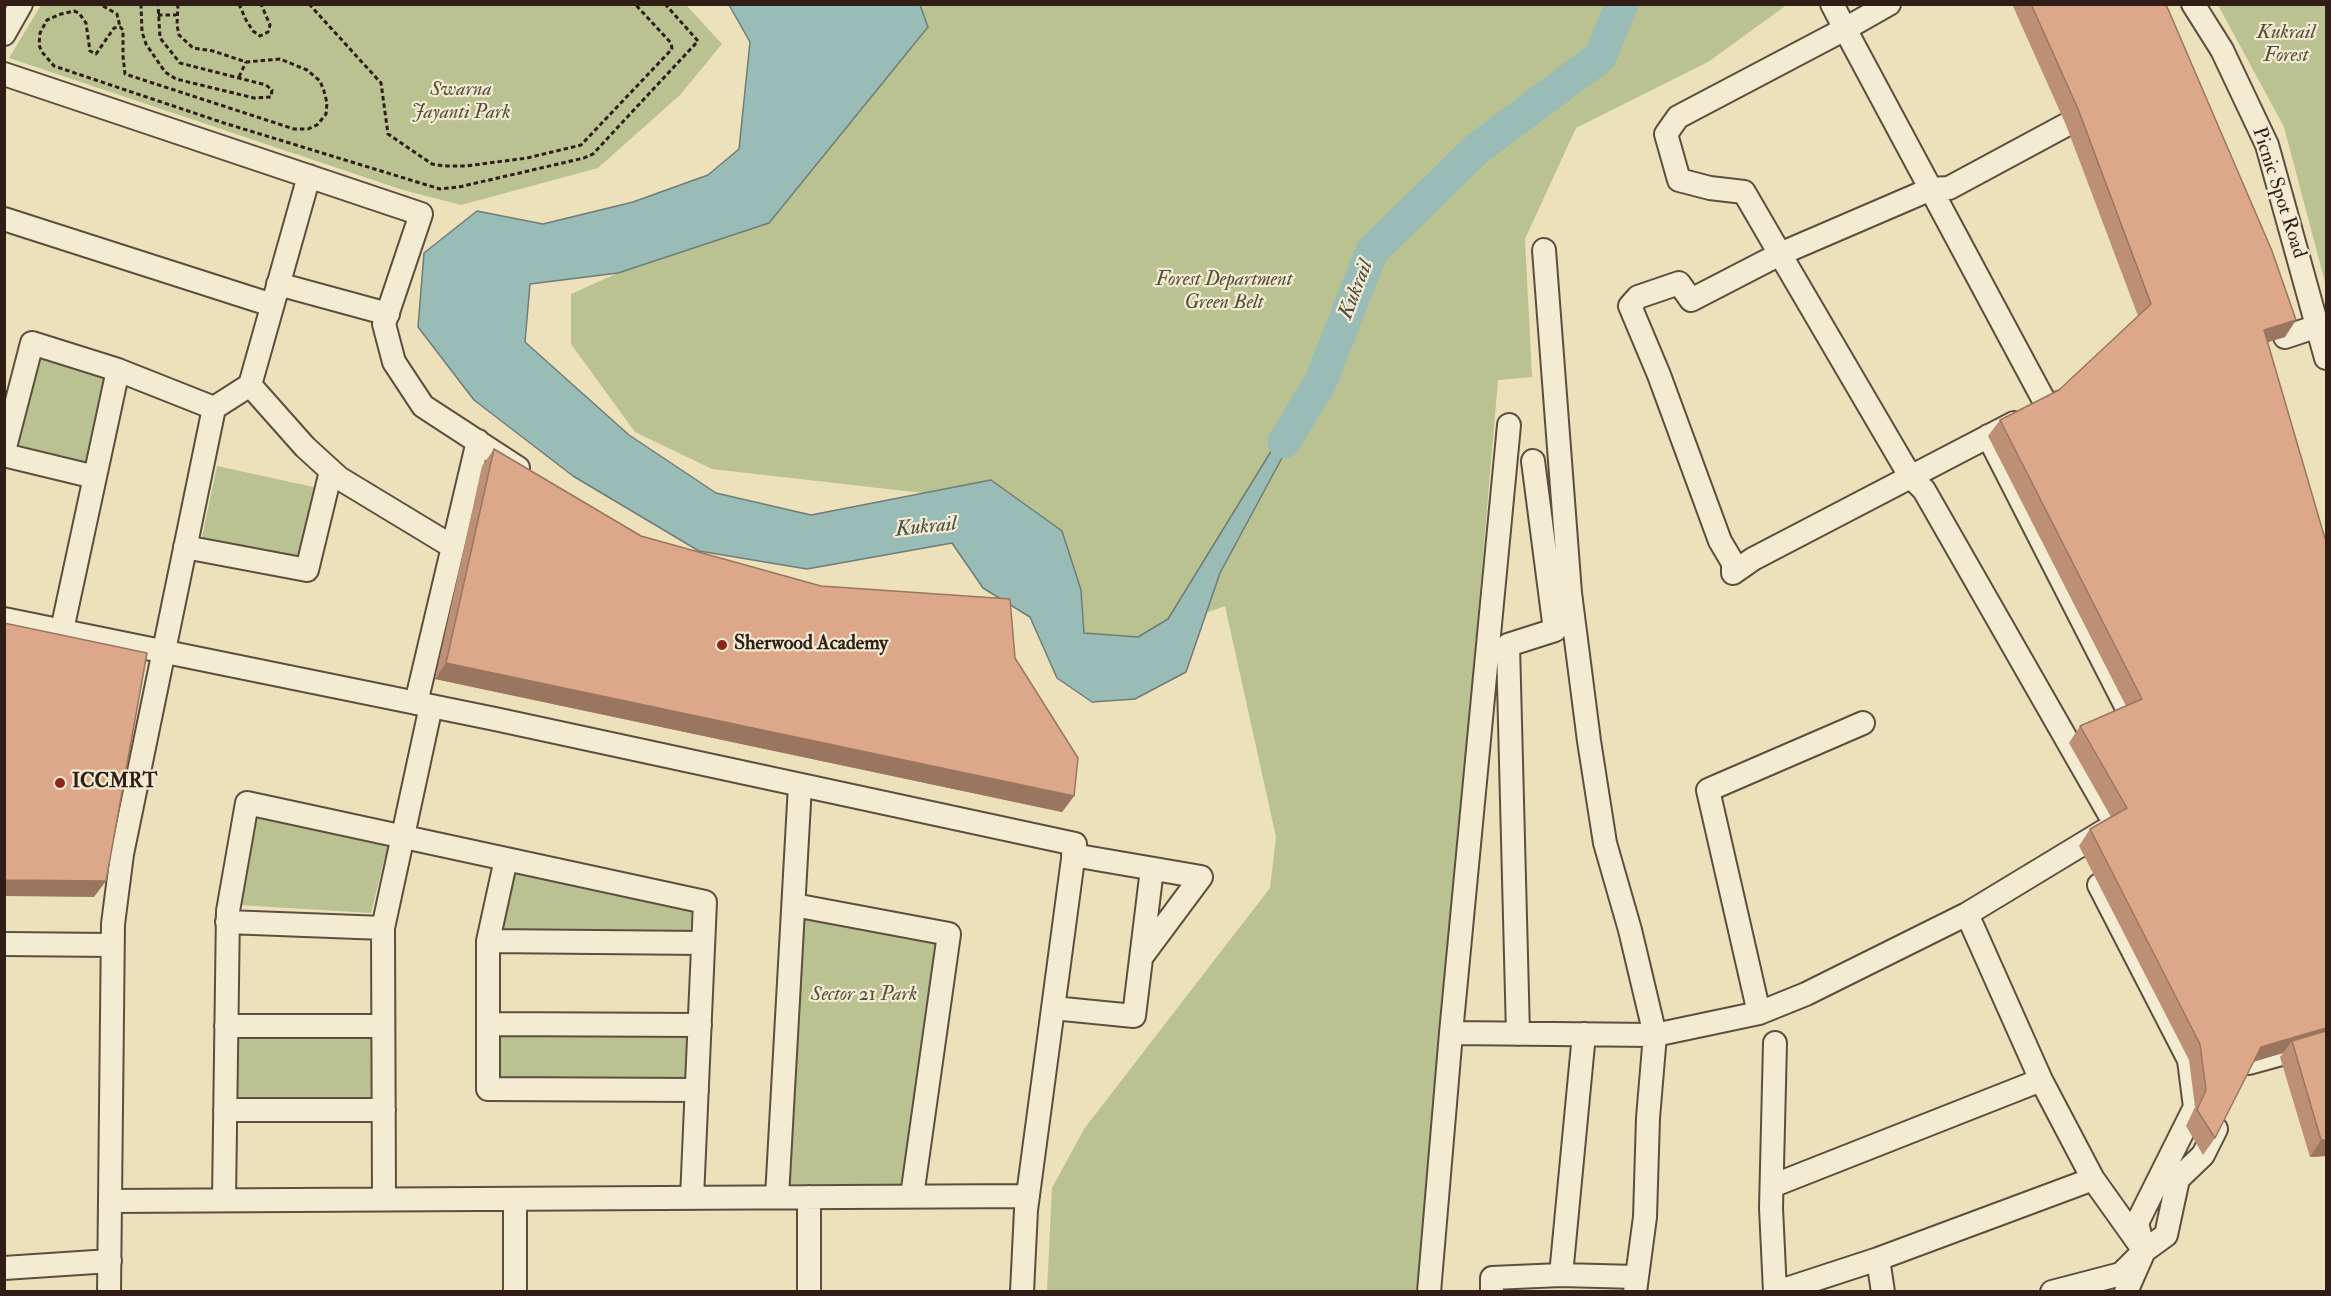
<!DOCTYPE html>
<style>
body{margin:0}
#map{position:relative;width:2331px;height:1296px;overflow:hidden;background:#ece1bb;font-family:"IM FELL Double Pica",serif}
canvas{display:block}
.frame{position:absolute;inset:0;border:6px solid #2f1d16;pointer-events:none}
</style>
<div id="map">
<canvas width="2331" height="1296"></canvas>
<div class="frame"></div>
</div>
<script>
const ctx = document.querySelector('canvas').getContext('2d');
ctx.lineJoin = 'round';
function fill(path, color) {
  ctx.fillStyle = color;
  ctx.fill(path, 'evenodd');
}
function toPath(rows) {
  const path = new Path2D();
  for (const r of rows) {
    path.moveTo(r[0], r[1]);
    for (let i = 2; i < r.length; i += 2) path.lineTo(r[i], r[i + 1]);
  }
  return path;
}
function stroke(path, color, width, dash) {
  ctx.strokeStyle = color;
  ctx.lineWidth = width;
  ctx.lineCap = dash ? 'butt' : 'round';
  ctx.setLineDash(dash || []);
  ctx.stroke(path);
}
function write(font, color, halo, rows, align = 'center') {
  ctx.font = font + ' "IM FELL Double Pica",serif';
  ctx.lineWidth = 4.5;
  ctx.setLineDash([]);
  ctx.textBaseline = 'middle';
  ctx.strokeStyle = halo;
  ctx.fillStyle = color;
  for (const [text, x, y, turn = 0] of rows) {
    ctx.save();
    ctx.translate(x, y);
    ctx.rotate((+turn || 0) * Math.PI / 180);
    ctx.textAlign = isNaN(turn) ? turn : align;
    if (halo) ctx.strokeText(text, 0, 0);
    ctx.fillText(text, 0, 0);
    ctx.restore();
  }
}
const green = toPath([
 [41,5,686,5,722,44,680,95,598,168,461,205,403,190,9,58],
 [920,5,1782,5,1784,7,1708,62,1576,128,1525,239,1532,377,1498,380,1420,1291,1047,1291,1052,1188,1084,1129,1270,888,1276,837,1225,606,1138,637,1084,633,1081,590,991,480,923,493,712,469,635,432,571,344,571,294,618,273,769,223,928,28],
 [2218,5,2326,5,2326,286,2284,127],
 [36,356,105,378,85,463,15,444],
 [217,466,318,488,302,564,201,542],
 [256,815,388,845,371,913,239,905],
 [512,870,692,908,690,935,497,932],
 [803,918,936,943,902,1185,789,1184],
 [497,1032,688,1033,689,1078,498,1078],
 [238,1037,373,1039,373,1100,237,1098]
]);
const water = toPath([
 [729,5,920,5,928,27,769,223,618,273,530,284,525,342,629,435,716,493,811,515,991,480,1062,531,1081,590,1084,633,1138,637,1168,619,1289,422,1307,403,1298,428,1220,573,1186,672,1135,699,1092,702,1057,678,1030,617,983,588,952,543,807,569,699,551,573,476,474,400,418,327,424,253,477,211,543,224,633,202,708,175,739,149,750,42,729,5]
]);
const river = toPath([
 [1284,442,1320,383,1372,251,1478,148,1600,57,1622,4]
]);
const path = toPath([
 [100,4,124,4],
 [141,4,142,32,146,44,165,72,176,79,254,98,271,97,272,90,266,85,180,63,160,38,158,4],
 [178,4,177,25,179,35,193,48,213,51,246,62,280,59,307,70,320,81,324,91,327,103,326,114,322,119,317,125,308,129,294,129,125,74,123,56,123,30,120,27,114,28,96,54,90,51,86,23,79,13,74,11,61,14,47,20,40,33,39,45,42,52,54,66,224,123,440,189,459,187,584,158,593,154,698,41,665,4],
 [239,4,246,20,253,31,260,36,268,32,270,25,261,4],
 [309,4,381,83,388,134,432,164,444,166,466,166,527,158,581,145,672,49,671,43,635,4],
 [103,6,117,14,120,27],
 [158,15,176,15],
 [239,77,246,62]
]);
const minor = toPath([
 [1832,4,1845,29,1678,117,1666,134,1679,180,1710,188,1744,192,1780,254,1691,300,1679,283,1638,297,1630,306,1659,375,1720,541,1733,563,1733,573,1753,559,2014,423],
 [1889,4,1845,29,2047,406,2066,401],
 [2193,4,2222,50,2267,145,2326,358],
 [4,34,21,4],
 [4,74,421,214,384,324,394,362,423,406,518,468],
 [2066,125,1949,188,1931,189,1780,254,1910,476,1924,490,2115,824,2137,816],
 [4,219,272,305],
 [1544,250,1570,593,1589,741,1605,843,1630,930,1655,1035,1648,1118,1645,1217,1635,1292],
 [278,284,388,314],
 [2285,337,2318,326],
 [250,385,305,447,339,478,453,547],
 [1988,436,2131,716],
 [4,451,32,343,118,370,214,408],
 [4,455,95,477],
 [185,547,307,570,331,471],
 [4,619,495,719,1075,844,1026,1210,1022,1292],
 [62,630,118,370],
 [416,703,478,441],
 [1073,855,1201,877,1143,955],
 [506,859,488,941,488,1089,697,1090],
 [2099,885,2189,1060,2195,1107,2137,1223,2144,1251],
 [794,905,949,934,912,1196],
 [227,922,383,928],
 [488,941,703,943],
 [4,944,112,945],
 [1053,1008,1134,1016,1152,869],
 [1759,1013,1708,790,1863,723],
 [488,1024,700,1025],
 [226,1026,383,1026],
 [1451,1033,1655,1035,1759,1013,1806,994,1967,914,2104,831],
 [1518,1034,1508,645,1555,630,1533,461],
 [1584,1034,1561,1275,1637,1277],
 [2241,1039,2249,1063,2311,1046],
 [1775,1043,1771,1208,1775,1292],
 [225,1110,384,1110],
 [2093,1179,2140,1245],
 [1772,1186,2041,1080,1967,914],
 [777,1197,800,785],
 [384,1199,383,928,431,706],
 [224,1200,228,911,247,803,705,902,692,1198],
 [110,1201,1028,1196],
 [2144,1251,2166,1235,2178,1179,2203,1155,2216,1129],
 [1878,1259,2093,1179,2041,1080],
 [4,1268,110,1261],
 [109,1292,113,924,122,854,214,408,250,385,309,176],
 [515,1292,515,1199],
 [809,1292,809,1197],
 [1429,1292,1451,1033,1509,425],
 [1492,1292,1492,1278,1561,1275],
 [1777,1292,1878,1259,1883,1292],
 [2052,1292,2121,1274,2144,1251,2126,1292]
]);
const wall = toPath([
 [2012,4,2165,4,2285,337,2267,342,2326,542,2326,1156,2310,1157,2280,1057,2283,1053,2253,1062,2215,1138,2203,1155,2186,1126,2195,1107,2189,1060,2079,846,2090,829,2111,817,2069,743,2080,726,2126,706,1988,436,2000,420,2059,390,2138,316,2066,125],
 [494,449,641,536,821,586,1015,658,1074,796,1062,812,435,679,482,466]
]);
const shadedWall = toPath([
 [2296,320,2285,337,2252,347,2264,330],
 [446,663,1074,796,1062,812,435,679],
 [4,880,106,881,94,897,4,896],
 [2326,1028,2326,1041,2292,1041,2283,1053,2249,1063,2261,1047],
 [2321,1140,2326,1140,2326,1156,2310,1157]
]);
const building = toPath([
 [2031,4,2165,4,2168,9,2272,251,2296,320,2264,330,2326,542,2326,1028,2261,1047,2215,1138,2197,1110,2206,1090,2200,1044,2090,829,2127,808,2080,726,2142,699,2000,420,2059,390,2151,304,2078,109,2031,4],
 [494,449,641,536,821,586,1010,599,1015,658,1078,758,1074,796,446,663,494,449],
 [4,623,147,653,106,881,4,880,4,623],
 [2326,1031,2326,1140,2321,1140,2292,1041,2326,1031]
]);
const markers = [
 [722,645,6,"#8f2418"],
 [60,783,6,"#8f2418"]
];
const parkNames = [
 ["Kukrail",2286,34],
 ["Forest",2286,57],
 ["Swarna",461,91],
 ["Jayanti Park",461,114],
 ["Forest Department",1224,281],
 ["Green Belt",1224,304],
 ["Sector 21 Park",864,996]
];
const streetNames = [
 ["Picnic Spot Road",2278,193,72]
];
const poiNames = [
 ["Sherwood Academy",734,645],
 ["ICCMRT",72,783]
];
const waterNames = [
 ["Kukrail",1357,290,-69],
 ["Kukrail",926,528,-6]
];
fill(green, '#b9c290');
fill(water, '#9abcb7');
stroke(water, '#6f7c77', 1.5);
stroke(river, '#9abcb7', 33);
stroke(minor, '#5e4e3f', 26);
stroke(path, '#2f1d16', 3, [4.5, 3]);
stroke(minor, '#f3ecd3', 22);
fill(wall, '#bd9076');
fill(shadedWall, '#9a7660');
fill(building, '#dca889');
stroke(building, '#9a7660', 1.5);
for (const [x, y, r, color] of markers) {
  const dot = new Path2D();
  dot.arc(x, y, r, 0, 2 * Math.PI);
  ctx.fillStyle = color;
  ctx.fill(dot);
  stroke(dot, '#f3ecd3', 2);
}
write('italic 20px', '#584f3b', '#f3ecd3', parkNames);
write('20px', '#2f1d16', '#f3ecd3', streetNames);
write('bold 20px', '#2f1d16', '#f3ecd3', poiNames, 'left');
write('italic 21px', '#4f4d46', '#f3ecd3', waterNames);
</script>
